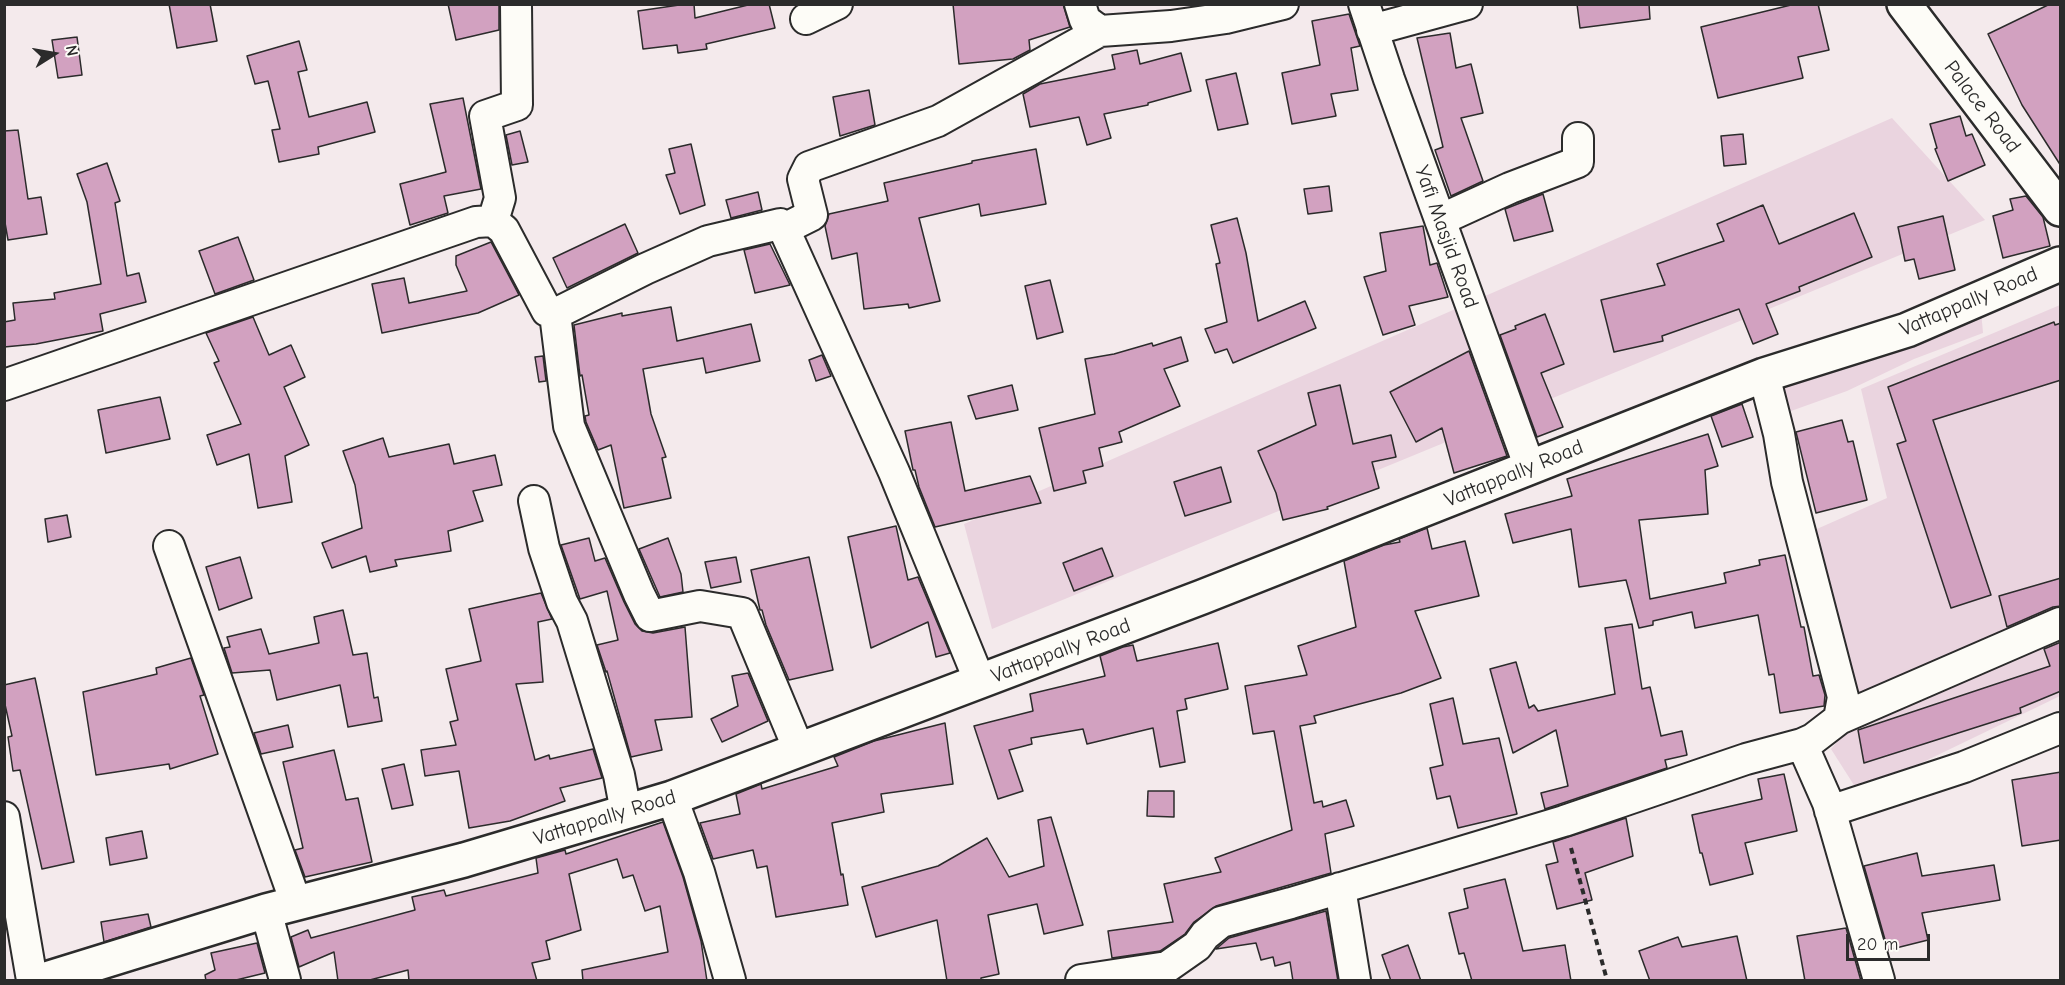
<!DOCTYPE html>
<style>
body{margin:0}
#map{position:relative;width:2065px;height:985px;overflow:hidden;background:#f4eaec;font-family:"Comic Neue",sans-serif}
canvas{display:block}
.frame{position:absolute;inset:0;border:6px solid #2b2b2b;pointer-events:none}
.north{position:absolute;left:24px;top:24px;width:60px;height:60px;-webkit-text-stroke:4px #fdfcf7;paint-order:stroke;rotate:79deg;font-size:16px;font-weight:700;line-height:24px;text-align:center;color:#2b2b2b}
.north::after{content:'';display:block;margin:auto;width:21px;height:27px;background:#2b2b2b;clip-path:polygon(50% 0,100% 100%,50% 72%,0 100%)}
.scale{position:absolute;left:1846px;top:934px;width:84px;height:27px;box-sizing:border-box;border:3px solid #2b2b2b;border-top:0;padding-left:8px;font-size:18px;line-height:21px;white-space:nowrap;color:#2b2b2b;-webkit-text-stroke:4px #fdfcf7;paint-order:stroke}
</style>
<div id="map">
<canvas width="2065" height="985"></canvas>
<div class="frame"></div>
<div class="north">N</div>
<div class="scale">20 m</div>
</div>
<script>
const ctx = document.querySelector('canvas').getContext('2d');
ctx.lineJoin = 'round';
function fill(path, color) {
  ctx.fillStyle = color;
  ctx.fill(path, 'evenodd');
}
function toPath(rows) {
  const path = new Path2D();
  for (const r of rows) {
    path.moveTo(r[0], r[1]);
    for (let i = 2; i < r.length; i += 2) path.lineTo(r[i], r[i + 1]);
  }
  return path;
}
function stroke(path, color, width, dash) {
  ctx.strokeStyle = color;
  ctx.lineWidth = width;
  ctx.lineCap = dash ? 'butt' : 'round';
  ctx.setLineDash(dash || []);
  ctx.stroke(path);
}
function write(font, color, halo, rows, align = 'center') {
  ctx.font = font + ' "Comic Neue",sans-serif';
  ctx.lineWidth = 4.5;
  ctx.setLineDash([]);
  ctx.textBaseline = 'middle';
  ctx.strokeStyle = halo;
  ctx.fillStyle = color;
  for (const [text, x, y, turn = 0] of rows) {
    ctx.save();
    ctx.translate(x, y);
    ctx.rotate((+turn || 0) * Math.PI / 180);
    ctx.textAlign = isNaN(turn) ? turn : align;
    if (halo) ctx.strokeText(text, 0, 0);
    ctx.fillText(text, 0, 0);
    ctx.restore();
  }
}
const built = toPath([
 [1892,118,1985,220,992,629,964,524],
 [2060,305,2060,696,1859,793,1831,749,1858,717,1810,532,1887,498,1861,389],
 [1981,311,1983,333,1914,359,1847,391,1791,411,1777,380]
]);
const building = toPath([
 [169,4,210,4,217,41,177,48,169,4],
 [448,4,499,4,499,30,456,40,448,4],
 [686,4,694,4,695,18,752,4,769,4,775,28,706,44,707,49,678,53,677,45,643,49,638,11,686,4],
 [953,4,1063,4,1070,27,1029,40,1030,50,1013,59,959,64,953,4],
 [1577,4,1649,4,1650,19,1580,28,1577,4],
 [1795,4,1818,4,1829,50,1798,57,1803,78,1718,98,1701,27,1795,4],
 [2050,4,2061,4,2061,166,2022,105,1988,34,2050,4],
 [1349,14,1360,46,1351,48,1358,90,1331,94,1336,116,1292,124,1282,73,1320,65,1312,21,1349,14],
 [1450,33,1456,68,1471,64,1483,113,1461,118,1483,181,1451,196,1435,150,1443,147,1417,38,1450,33],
 [77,37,82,75,58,78,52,40,77,37],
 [299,41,307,70,298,72,309,117,367,102,375,132,318,147,319,154,279,162,272,130,280,129,268,81,255,84,247,56,299,41],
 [1137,50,1140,64,1181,53,1191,91,1148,103,1148,105,1104,114,1111,138,1087,145,1079,117,1030,127,1023,94,1040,84,1115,69,1112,55,1137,50],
 [1236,73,1248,124,1218,130,1206,80,1236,73],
 [869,90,875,125,840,136,833,97,869,90],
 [463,98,481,189,444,196,448,213,410,225,400,184,446,172,430,104,463,98],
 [1960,116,1966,136,1972,134,1985,165,1948,181,1935,149,1937,148,1930,124,1960,116],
 [18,130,28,199,41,197,47,234,8,240,4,217,4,131,18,130],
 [520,131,528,162,512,165,506,135,520,131],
 [1743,134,1746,164,1724,166,1721,136,1743,134],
 [691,144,705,205,680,214,666,175,675,173,669,149,691,144],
 [1036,149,1046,204,981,216,979,204,919,218,940,301,909,308,908,304,864,309,857,253,832,259,825,226,829,214,888,201,884,183,972,163,972,161,1036,149],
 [107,163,120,201,115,203,127,276,139,273,146,302,100,314,103,331,36,344,4,347,4,322,15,320,13,303,55,299,54,293,101,284,87,202,77,174,107,163],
 [1329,186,1332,211,1308,214,1304,189,1329,186],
 [758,192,762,210,731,218,726,200,758,192],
 [1543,194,1553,231,1514,241,1505,209,1543,194],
 [2026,196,2043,217,2050,246,2003,258,1993,216,2013,210,2010,199,2026,196],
 [1763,205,1779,244,1854,213,1872,257,1799,287,1800,291,1766,304,1778,334,1753,344,1739,309,1662,336,1663,341,1614,352,1601,300,1665,285,1657,264,1724,241,1717,224,1763,205],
 [1943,216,1955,270,1919,279,1914,259,1905,261,1898,227,1943,216],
 [1237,218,1246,253,1258,321,1305,301,1316,328,1233,363,1227,349,1215,353,1205,329,1227,322,1216,264,1220,263,1211,225,1237,218],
 [625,224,638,253,567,288,553,258,625,224],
 [1423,226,1430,265,1437,263,1448,297,1409,306,1415,325,1383,335,1364,277,1386,271,1380,233,1423,226],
 [238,237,254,280,215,294,199,251,238,237],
 [491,242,519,295,478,313,382,333,372,284,404,278,409,303,467,291,456,265,456,256,491,242],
 [770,244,790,285,755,293,744,250,770,244],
 [1050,280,1063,332,1037,339,1025,286,1050,280],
 [671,307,677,341,751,324,760,361,706,373,703,358,643,369,651,414,666,457,662,458,671,498,624,508,611,445,598,450,586,422,585,416,589,415,582,375,580,376,574,325,622,313,622,316,671,307],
 [1545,314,1564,364,1541,373,1563,427,1537,437,1500,335,1516,329,1515,326,1545,314],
 [253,317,269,355,291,345,305,377,284,387,309,445,285,456,292,502,258,508,249,454,217,465,207,435,241,424,214,363,219,361,206,333,253,317],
 [2054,322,2055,325,2061,323,2061,380,1933,420,1991,595,1951,608,1897,444,1906,441,1888,387,2054,322],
 [1181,337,1188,361,1164,369,1180,406,1119,432,1122,442,1099,448,1103,466,1083,471,1086,483,1054,491,1039,428,1095,414,1085,359,1114,354,1152,343,1153,346,1181,337],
 [1469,351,1507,456,1454,473,1442,428,1416,442,1390,392,1469,351],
 [822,355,831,376,816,381,809,360,822,355],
 [543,356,546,381,539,382,535,357,543,356],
 [1012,385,1018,410,976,419,968,396,1012,385],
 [1340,385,1353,444,1391,435,1396,457,1372,462,1379,488,1327,507,1328,509,1283,520,1276,493,1258,451,1316,425,1308,393,1340,385],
 [160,397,170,439,106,453,98,410,160,397],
 [1742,404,1753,437,1722,447,1711,416,1742,404],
 [1842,420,1848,442,1853,441,1867,500,1816,513,1796,432,1842,420],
 [951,422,965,491,1030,476,1041,503,935,527,919,487,915,470,913,470,905,431,951,422],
 [1708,434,1718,466,1705,470,1708,514,1639,520,1650,599,1726,583,1724,573,1760,565,1759,560,1785,555,1801,627,1804,627,1813,676,1819,675,1825,695,1824,706,1780,713,1774,674,1769,675,1758,615,1695,628,1692,612,1653,621,1653,625,1639,628,1626,580,1579,587,1571,529,1513,543,1505,514,1572,496,1567,479,1708,434],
 [383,438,389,457,449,444,454,464,495,455,502,485,473,491,483,521,448,531,451,551,395,560,397,566,370,572,366,556,332,568,322,543,362,528,355,485,343,451,383,438],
 [1221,467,1231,502,1185,516,1174,482,1221,467],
 [67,515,71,537,48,542,45,519,67,515],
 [896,526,908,580,918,577,950,653,936,657,928,622,871,648,848,537,896,526],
 [1427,528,1432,549,1465,541,1479,596,1415,611,1441,678,1401,693,1314,716,1316,723,1300,726,1314,803,1322,801,1323,807,1346,800,1354,826,1325,834,1331,873,1216,906,1194,922,1185,934,1160,951,1112,958,1108,931,1173,922,1164,884,1221,872,1215,858,1292,830,1274,731,1253,734,1245,686,1307,675,1298,646,1356,627,1344,561,1384,545,1400,542,1399,539,1427,528],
 [589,538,595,561,605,558,624,602,635,624,642,631,653,633,685,627,692,717,655,720,662,750,631,757,607,671,606,672,597,645,618,640,607,591,580,599,561,545,589,538],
 [668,538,681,574,683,592,660,597,639,549,668,538],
 [1102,548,1113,576,1074,591,1063,563,1102,548],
 [240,557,252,598,219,610,206,567,240,557],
 [736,557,741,582,711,588,705,562,736,557],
 [809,557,833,670,789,680,766,625,762,610,760,610,751,570,809,557],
 [2061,578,2061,606,2053,607,2007,627,1999,596,2061,578],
 [541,593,552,619,538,622,543,682,516,684,535,760,549,755,550,759,593,749,602,778,560,788,565,801,510,821,469,828,459,771,425,776,421,750,456,745,450,722,458,720,446,669,481,661,469,609,541,593],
 [343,610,353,655,367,653,374,698,378,697,382,721,348,727,340,685,277,700,270,670,232,673,224,648,230,647,227,637,261,629,269,654,319,643,314,617,343,610],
 [1632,624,1642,689,1650,687,1661,736,1682,731,1687,755,1665,760,1667,768,1545,809,1541,793,1568,786,1556,730,1513,753,1490,669,1516,662,1529,708,1534,705,1538,711,1615,694,1605,628,1632,624],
 [2061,642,2061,691,2020,708,2021,713,1864,763,1858,730,2050,666,2044,649,2061,642],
 [1218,643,1228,689,1185,699,1187,709,1177,711,1185,762,1160,767,1153,728,1087,744,1083,729,1031,738,1032,744,1009,750,1023,791,998,799,974,726,1033,711,1030,694,1105,676,1100,656,1123,647,1133,645,1137,661,1218,643],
 [191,658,204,695,200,696,218,754,170,769,169,764,96,775,83,692,157,674,156,668,191,658],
 [748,673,768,721,722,742,711,719,738,706,732,676,748,673],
 [35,678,74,862,42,869,20,770,13,771,8,737,12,736,4,700,4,685,35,678],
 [1453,698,1463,744,1499,738,1517,814,1458,828,1450,796,1437,799,1430,768,1443,765,1430,704,1453,698],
 [945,723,953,784,881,794,884,812,832,823,841,875,843,874,848,905,776,917,767,866,757,868,753,850,713,859,700,823,740,814,736,794,761,784,762,789,838,766,834,757,874,741,945,723],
 [288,725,293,747,261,754,254,733,288,725],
 [334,750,346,800,358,798,372,862,305,877,295,850,303,848,283,762,334,750],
 [404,764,413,805,392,809,382,769,404,764],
 [2061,772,2061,840,2022,846,2012,780,2061,772],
 [1784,774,1797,831,1745,843,1753,874,1710,885,1702,853,1700,853,1692,815,1762,799,1758,779,1784,774],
 [1148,791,1174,791,1174,817,1147,816,1148,791],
 [1051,817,1083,925,1044,934,1037,904,988,915,999,974,981,978,981,981,947,981,937,920,876,937,862,887,938,866,987,838,1009,877,1044,866,1038,820,1051,817],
 [1626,818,1633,856,1585,873,1592,900,1557,909,1546,865,1558,862,1553,842,1626,818],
 [663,822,683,877,701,941,707,981,583,981,582,970,668,952,660,906,645,911,633,875,623,878,617,859,569,874,581,930,546,941,550,959,532,963,537,981,409,981,408,970,366,981,338,981,334,952,299,967,291,937,308,930,311,938,415,910,412,897,444,890,446,896,538,873,536,858,565,850,566,854,663,822],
 [142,831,147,858,110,865,106,838,142,831],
 [1917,853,1922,876,1994,865,2000,900,1922,913,1928,940,1888,950,1864,866,1917,853],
 [1505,879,1523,951,1565,945,1571,981,1472,981,1464,953,1459,954,1449,913,1468,908,1464,889,1505,879],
 [1326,911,1338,981,1293,981,1290,962,1275,966,1273,957,1261,960,1256,943,1216,949,1229,938,1326,911],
 [148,914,151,927,104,942,101,922,148,914],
 [1846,928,1861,981,1805,981,1797,936,1846,928],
 [1737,936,1747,981,1650,981,1639,951,1678,937,1682,947,1737,936],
 [257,943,265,973,232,981,206,981,205,975,215,970,211,953,257,943],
 [1408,945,1421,981,1391,981,1382,955,1408,945]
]);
const path = toPath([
 [1571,848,1607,980]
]);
const minor = toPath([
 [1080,4,1085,20,1100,31,1171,26,1226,18,1283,4],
 [1364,4,1389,79,1530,468],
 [806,19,837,4],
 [1372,30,1467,4],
 [1440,220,1510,188,1578,162,1578,138],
 [493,221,500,198,485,116,517,105,516,4],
 [784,229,812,215,803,179,809,167,938,121,1100,31],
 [555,314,569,426,639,594,650,616,700,606,742,613,799,750],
 [1764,375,1779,434,1787,482,1843,697,1839,719,1813,739,1802,744,1828,803,1879,980],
 [4,385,476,222,493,221,504,230,547,311,555,314,645,269,708,241,780,224,784,229,894,472,980,682],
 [534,501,544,548,562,602,572,621,619,775,626,812],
 [169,546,296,903],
 [1839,719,2060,623],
 [672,798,699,872,730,980],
 [1830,811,1964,767,2060,728],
 [4,817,32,980],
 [1340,888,1355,980],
 [266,911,285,980],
 [1081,980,1167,967,1197,946,1205,935,1221,922,1291,903,1564,821,1746,759,1802,744]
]);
const major = toPath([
 [1904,4,2060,209],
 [43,980,266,911,464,860,672,798,1202,597,1764,375,1907,330,2060,264]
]);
const streetNames = [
 ["Palace Road",1982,107,52],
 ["Yafi Masjid Road",1446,237,70],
 ["Vattappally Road",1969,302,-23],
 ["Vattappally Road",1514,474,-22],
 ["Vattappally Road",1061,651,-21],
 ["Vattappally Road",605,818,-17]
];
fill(built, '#ead4df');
fill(building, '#d2a1c0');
stroke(building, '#2b2b2b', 1.5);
stroke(minor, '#2b2b2b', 34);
stroke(major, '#2b2b2b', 38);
stroke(path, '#2b2b2b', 4, [6, 4.5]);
stroke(minor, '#fdfcf7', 30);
stroke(major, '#fdfcf7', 33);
write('21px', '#2b2b2b', '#fdfcf7', streetNames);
</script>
